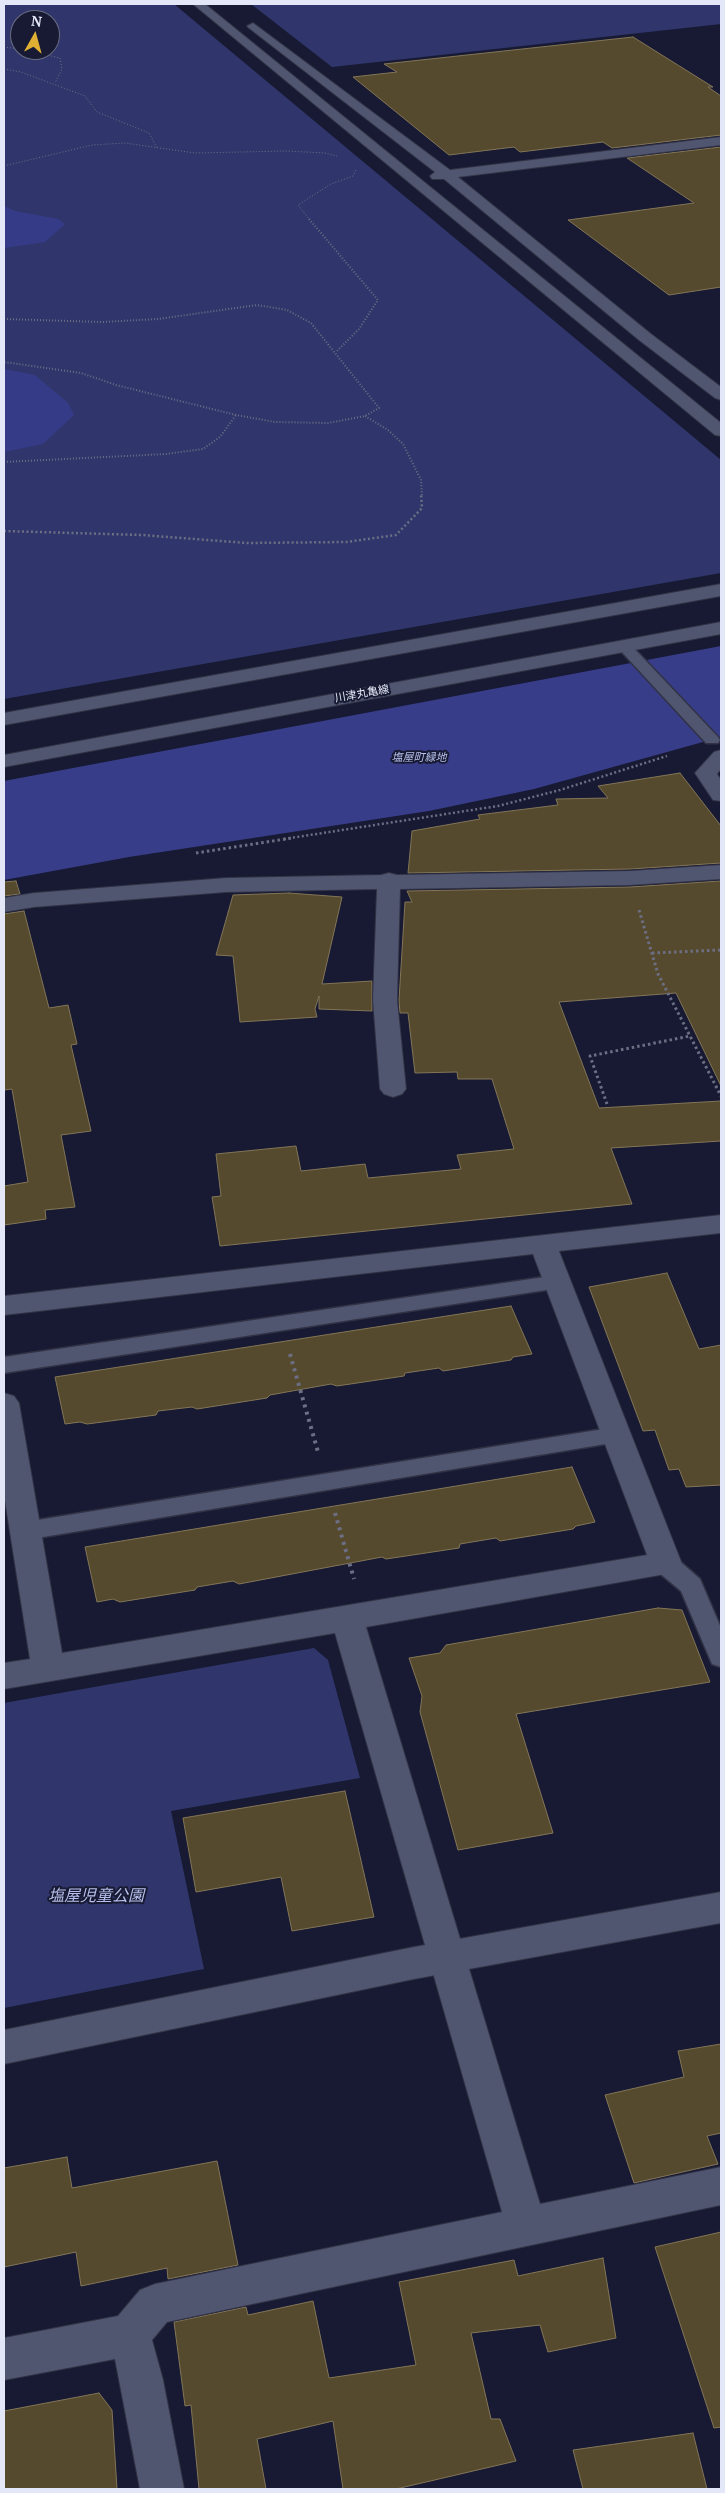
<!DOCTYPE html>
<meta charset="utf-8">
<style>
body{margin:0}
#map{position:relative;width:725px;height:2493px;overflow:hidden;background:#171a32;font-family:"PT Serif",serif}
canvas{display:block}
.frame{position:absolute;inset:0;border:5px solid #e3e7f7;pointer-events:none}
.north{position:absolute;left:10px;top:10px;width:50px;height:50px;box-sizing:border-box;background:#171a32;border:1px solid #696c81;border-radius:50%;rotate:7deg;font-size:14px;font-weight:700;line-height:20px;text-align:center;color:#e3e7f7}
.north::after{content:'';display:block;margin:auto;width:18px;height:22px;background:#e0b034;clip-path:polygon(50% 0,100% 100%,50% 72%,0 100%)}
</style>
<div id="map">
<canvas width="725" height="2493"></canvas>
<div class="frame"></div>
<div class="north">N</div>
</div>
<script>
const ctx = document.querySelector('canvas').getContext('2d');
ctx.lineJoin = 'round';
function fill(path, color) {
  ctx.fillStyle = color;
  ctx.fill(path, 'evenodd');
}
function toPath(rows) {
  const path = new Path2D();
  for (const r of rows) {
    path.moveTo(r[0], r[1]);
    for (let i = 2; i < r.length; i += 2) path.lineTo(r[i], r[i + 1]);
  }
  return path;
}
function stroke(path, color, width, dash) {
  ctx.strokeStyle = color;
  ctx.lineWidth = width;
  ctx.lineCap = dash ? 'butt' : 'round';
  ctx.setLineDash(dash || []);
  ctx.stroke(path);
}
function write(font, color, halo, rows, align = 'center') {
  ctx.font = font + ' "PT Serif","Noto Sans JP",serif';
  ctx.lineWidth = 4;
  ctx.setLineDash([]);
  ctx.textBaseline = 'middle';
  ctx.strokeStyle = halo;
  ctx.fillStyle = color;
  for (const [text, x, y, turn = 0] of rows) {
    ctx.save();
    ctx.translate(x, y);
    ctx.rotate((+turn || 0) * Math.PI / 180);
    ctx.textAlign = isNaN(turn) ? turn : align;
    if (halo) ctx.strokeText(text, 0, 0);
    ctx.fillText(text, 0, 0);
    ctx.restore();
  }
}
const green = toPath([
 [4,4,174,4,721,460,721,573,4,699],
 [20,20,50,20,50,50,20,50],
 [251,4,721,4,721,24,332,67],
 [314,1648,328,1660,360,1778,171,1811,204,1969,4,2008,4,1703]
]);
const forest = toPath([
 [721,646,721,737,534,789,429,811,129,857,4,880,4,781]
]);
const water = toPath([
 [4,206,15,211,58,219,65,224,45,242,4,248],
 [4,369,35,375,68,403,74,415,43,444,4,452]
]);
const building = toPath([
 [633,37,713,87,708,87,721,96,721,135,612,148,603,142,520,152,514,147,449,155,353,77,397,72,384,64,633,37],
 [721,147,721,287,669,295,568,220,694,203,627,158,721,147],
 [680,773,721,826,721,863,630,869,408,873,412,831,480,819,478,815,558,805,556,799,608,798,598,786,680,773],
 [16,881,20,894,4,896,4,882,16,881],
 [721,881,721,1086,676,993,559,1002,599,1108,721,1101,721,1141,611,1148,632,1204,220,1246,212,1197,221,1196,216,1154,296,1146,301,1171,365,1164,368,1178,461,1169,457,1155,514,1149,492,1079,458,1079,457,1072,415,1073,408,1013,400,1013,399,1000,405,902,412,902,407,891,630,887,721,881],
 [289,893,342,897,322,984,372,981,372,1011,319,1009,319,996,315,1009,317,1017,240,1022,233,956,216,955,233,895,289,893],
 [24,911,49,1008,68,1005,77,1044,71,1045,91,1131,61,1135,75,1207,45,1210,46,1219,4,1225,4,1186,28,1182,12,1089,4,1090,4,914,24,911],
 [667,1273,699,1349,721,1345,721,1485,686,1487,679,1469,669,1470,655,1430,643,1431,589,1287,667,1273],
 [511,1306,532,1354,513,1357,511,1360,443,1371,439,1368,405,1373,404,1376,337,1386,331,1384,270,1395,267,1398,197,1409,192,1407,158,1411,156,1415,87,1424,80,1422,65,1424,55,1377,511,1306],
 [572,1467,595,1522,576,1526,573,1529,500,1541,496,1538,460,1544,459,1548,386,1559,382,1557,239,1584,233,1581,197,1587,195,1590,120,1602,113,1599,97,1602,85,1547,572,1467],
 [658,1608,682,1610,710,1682,516,1714,553,1833,458,1850,420,1712,422,1696,409,1658,440,1653,446,1645,658,1608],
 [345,1791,374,1917,292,1931,281,1877,196,1892,183,1818,345,1791],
 [721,2044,721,2133,707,2136,718,2164,634,2183,605,2095,684,2077,678,2051,721,2044],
 [67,2157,72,2188,217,2161,238,2265,168,2279,167,2268,81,2286,76,2252,4,2267,4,2168,67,2157],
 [721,2232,721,2427,714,2428,655,2247,721,2232],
 [603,2258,616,2338,548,2352,540,2325,471,2333,491,2419,500,2419,516,2461,396,2489,343,2489,333,2421,257,2439,266,2489,199,2489,191,2405,185,2406,174,2322,246,2307,248,2315,313,2301,329,2378,416,2365,399,2282,514,2260,518,2276,603,2258],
 [99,2393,112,2410,117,2489,4,2489,4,2411,99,2393],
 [693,2433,707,2489,583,2489,573,2450,693,2433]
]);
const pathFar4 = toPath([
 [4,47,20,49],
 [25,50,60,58,62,69,55,83],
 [4,69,21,72,85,96,97,112,149,133,157,148],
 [4,166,92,145,125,143,195,153,287,151,325,153,337,156],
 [310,220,298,205,331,184,353,176,356,170]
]);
const pathFar3 = toPath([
 [309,219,378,300,359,329,336,352],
 [4,319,102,322,158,319,257,305,287,310,311,323,379,408,365,416,328,423,275,422,236,415,116,385,81,373,4,362],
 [365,416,388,430,403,444,421,480,422,495],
 [4,462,166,454,203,449,220,437,236,415]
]);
const pathFar2 = toPath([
 [4,531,142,535,247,543,346,542,396,535,422,508,421,493],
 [284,839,498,806,560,790,667,756]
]);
const pathFar1 = toPath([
 [196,853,292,838],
 [639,910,658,974,721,1096],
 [652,953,721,950],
 [607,1104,590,1056,690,1036]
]);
const path = toPath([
 [290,1354,318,1452],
 [335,1513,354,1579]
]);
const lane = toPath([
 [624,641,629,643,718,737,720,740,718,743,706,743,619,649,616,646,624,641],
 [558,1275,566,1277,569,1282,566,1287,4,1373,4,1357,558,1275],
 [616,1427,624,1429,628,1435,624,1441,25,1540,16,1537,13,1531,16,1525,25,1522,616,1427],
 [666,1555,675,1557,700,1579,721,1628,721,1667,712,1664,681,1591,657,1571,654,1564,657,1557,666,1555]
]);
const street = toPath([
 [721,750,721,769,717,774,721,780,721,801,713,800,695,773,714,752,721,750],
 [721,865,721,879,630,885,400,889,397,1000,406,1089,402,1094,393,1097,384,1094,380,1089,373,1000,377,889,226,892,34,907,4,912,4,898,34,893,226,878,381,875,389,873,397,875,630,871,721,865],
 [721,1215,721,1233,559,1251,682,1564,677,1572,366,1627,540,2204,721,2167,721,2205,167,2322,152,2340,163,2380,184,2489,140,2489,115,2359,4,2380,4,2338,118,2316,140,2290,155,2284,502,2212,335,1633,4,1689,4,1663,30,1659,4,1494,4,1393,14,1396,19,1403,62,1653,647,1555,533,1254,4,1315,4,1296,721,1215]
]);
const secondary = toPath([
 [193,4,205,4,721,423,721,436,715,435,193,4],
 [253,23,450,170,721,137,721,145,458,177,651,334,721,387,721,400,715,398,639,340,444,179,432,179,430,176,435,172,249,28,247,26,253,23],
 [721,584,721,596,4,725,4,713,721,584],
 [721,622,721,634,4,767,4,755,721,622],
 [721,1892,721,1923,414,1979,4,2064,4,2030,414,1947,721,1892]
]);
const farStreetnames = [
 ["川津丸亀線",362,694,-10]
];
const farParknames = [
 ["塩屋町緑地",419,758]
];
const nearParknames = [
 ["塩屋児童公園",96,1896]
];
fill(green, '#30366b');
fill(forest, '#383d8a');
fill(water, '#363b88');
fill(building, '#564a2e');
stroke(building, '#827558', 1);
stroke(lane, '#313245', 3);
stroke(street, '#313245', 2);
stroke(secondary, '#313245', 2);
stroke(pathFar4, '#6c6f84', 1, [1, 2]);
stroke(pathFar3, '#6c6f84', 2, [1, 2]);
stroke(pathFar2, '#6c6f84', 2.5, [2, 2.5]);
stroke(pathFar1, '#6c6f84', 3, [2.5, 3]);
stroke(path, '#6c6f84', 4, [3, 4.5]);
fill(lane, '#505570');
fill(street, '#505570');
fill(secondary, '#505570');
write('11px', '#e3e7f7', '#171a32', farStreetnames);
write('italic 11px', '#b7c0ec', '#171a32', farParknames);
write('italic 16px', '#b7c0ec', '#171a32', nearParknames);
</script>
